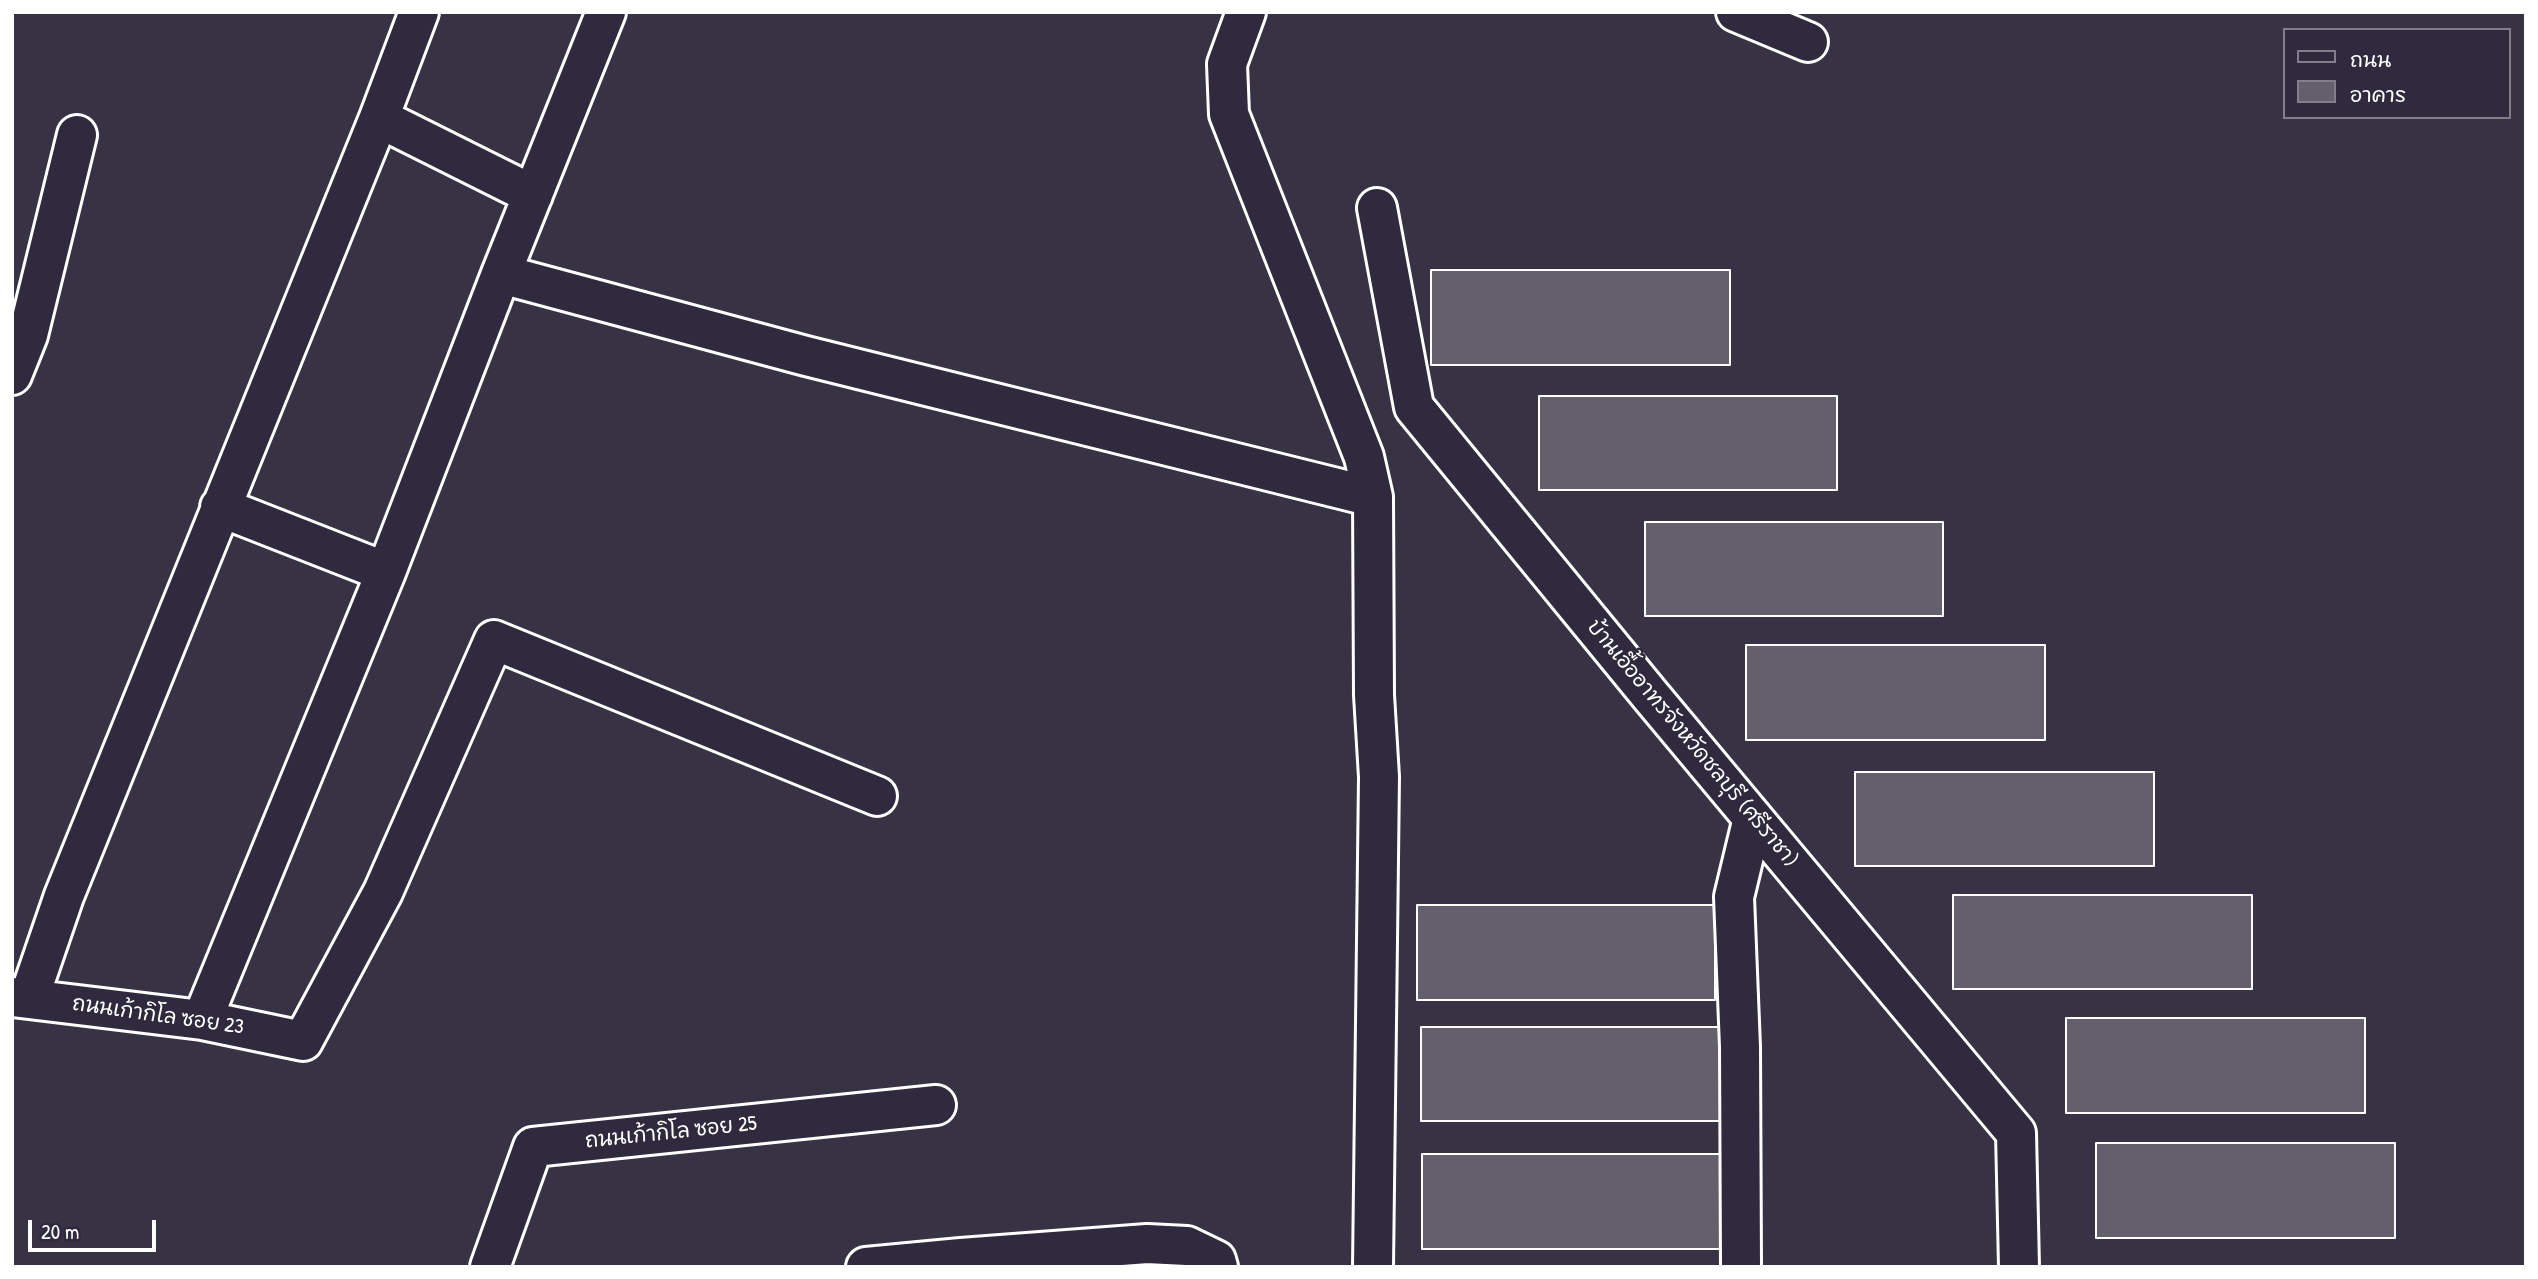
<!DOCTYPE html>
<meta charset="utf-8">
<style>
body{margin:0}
#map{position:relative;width:2538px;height:1279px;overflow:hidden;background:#373345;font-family:"Patrick Hand","Playpen Sans Thai",sans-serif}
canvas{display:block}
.frame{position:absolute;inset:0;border:14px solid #fff;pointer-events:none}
.legend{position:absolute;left:2283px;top:28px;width:228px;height:91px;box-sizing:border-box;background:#2f2a3d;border:2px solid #827f8b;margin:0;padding:9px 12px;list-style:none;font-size:21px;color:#fff}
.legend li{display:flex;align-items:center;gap:14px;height:35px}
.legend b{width:35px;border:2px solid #827f8b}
.scale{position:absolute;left:28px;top:1220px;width:128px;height:32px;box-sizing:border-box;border:4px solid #fff;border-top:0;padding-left:9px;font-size:21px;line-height:24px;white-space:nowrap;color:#fff;-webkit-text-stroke:5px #2f2a3d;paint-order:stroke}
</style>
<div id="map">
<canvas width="2538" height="1279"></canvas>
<div class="frame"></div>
<ul class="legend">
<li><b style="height:9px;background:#2f2a3d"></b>ถนน</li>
<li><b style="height:19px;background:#635f6d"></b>อาคาร</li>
</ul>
<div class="scale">20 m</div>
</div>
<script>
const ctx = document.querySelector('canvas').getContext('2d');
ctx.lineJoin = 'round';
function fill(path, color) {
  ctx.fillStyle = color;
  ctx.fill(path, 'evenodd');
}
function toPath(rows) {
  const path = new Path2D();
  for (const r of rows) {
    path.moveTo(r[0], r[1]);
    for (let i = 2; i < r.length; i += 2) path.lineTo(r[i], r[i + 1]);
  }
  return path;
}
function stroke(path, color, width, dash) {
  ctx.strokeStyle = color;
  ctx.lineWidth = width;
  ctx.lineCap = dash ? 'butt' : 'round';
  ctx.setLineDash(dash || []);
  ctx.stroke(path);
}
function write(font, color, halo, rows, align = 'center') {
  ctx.font = font + ' "Patrick Hand","Playpen Sans Thai",sans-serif';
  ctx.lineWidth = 5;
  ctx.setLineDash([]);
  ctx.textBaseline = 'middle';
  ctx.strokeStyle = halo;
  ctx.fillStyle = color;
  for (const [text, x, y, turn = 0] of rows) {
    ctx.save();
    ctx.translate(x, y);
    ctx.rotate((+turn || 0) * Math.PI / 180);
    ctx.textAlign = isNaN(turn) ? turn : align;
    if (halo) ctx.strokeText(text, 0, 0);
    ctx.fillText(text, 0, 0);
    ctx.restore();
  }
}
const building = toPath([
 [1431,270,1730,270,1730,365,1431,365,1431,270],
 [1539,396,1837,396,1837,490,1539,490,1539,396],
 [1645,522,1943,522,1943,616,1645,616,1645,522],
 [1746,645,2045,645,2045,740,1746,740,1746,645],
 [1855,772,2154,772,2154,866,1855,866,1855,772],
 [1953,895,2252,895,2252,989,1953,989,1953,895],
 [1417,905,1715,905,1715,1000,1417,1000,1417,905],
 [2066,1018,2365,1018,2365,1113,2066,1113,2066,1018],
 [1421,1027,1720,1027,1720,1121,1421,1121,1421,1027],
 [2096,1143,2395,1143,2395,1238,2096,1238,2096,1143],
 [1422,1154,1721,1154,1721,1249,1422,1249,1422,1154]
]);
const minor = toPath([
 [1246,12,1227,64,1229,114,1364,457,1373,497,1374,695,1379,777,1373,1267],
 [1736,12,1808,42],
 [379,118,533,195],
 [1377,208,1414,407,1650,695,2016,1133,2019,1267],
 [501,274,806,356,1373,497],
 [12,375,28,335,77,135],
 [220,507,386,572],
 [12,997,202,1020,303,1041,383,892,494,640,877,796],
 [29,998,64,896,379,118,419,12],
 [202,1020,386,572,501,274,606,12],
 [961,1258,1147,1244,1187,1246,1216,1260,1218,1267],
 [490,1267,533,1147,936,1105],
 [866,1267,961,1258,961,1267],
 [1741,1267,1740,1047,1734,897,1753,818]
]);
const streetNames = [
 ["บ้านเอื้ออาทรจังหวัดชลบุรี (ศรีราชา)",1692,744,50],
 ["ถนนเก้ากิโล ซอย 23",158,1016,8],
 ["ถนนเก้ากิโล ซอย 25",671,1133,-6]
];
fill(building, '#635f6d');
stroke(building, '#fff', 2);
stroke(minor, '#fff', 44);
stroke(minor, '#2f2a3d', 38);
write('21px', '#fff', '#2f2a3d', streetNames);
</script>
